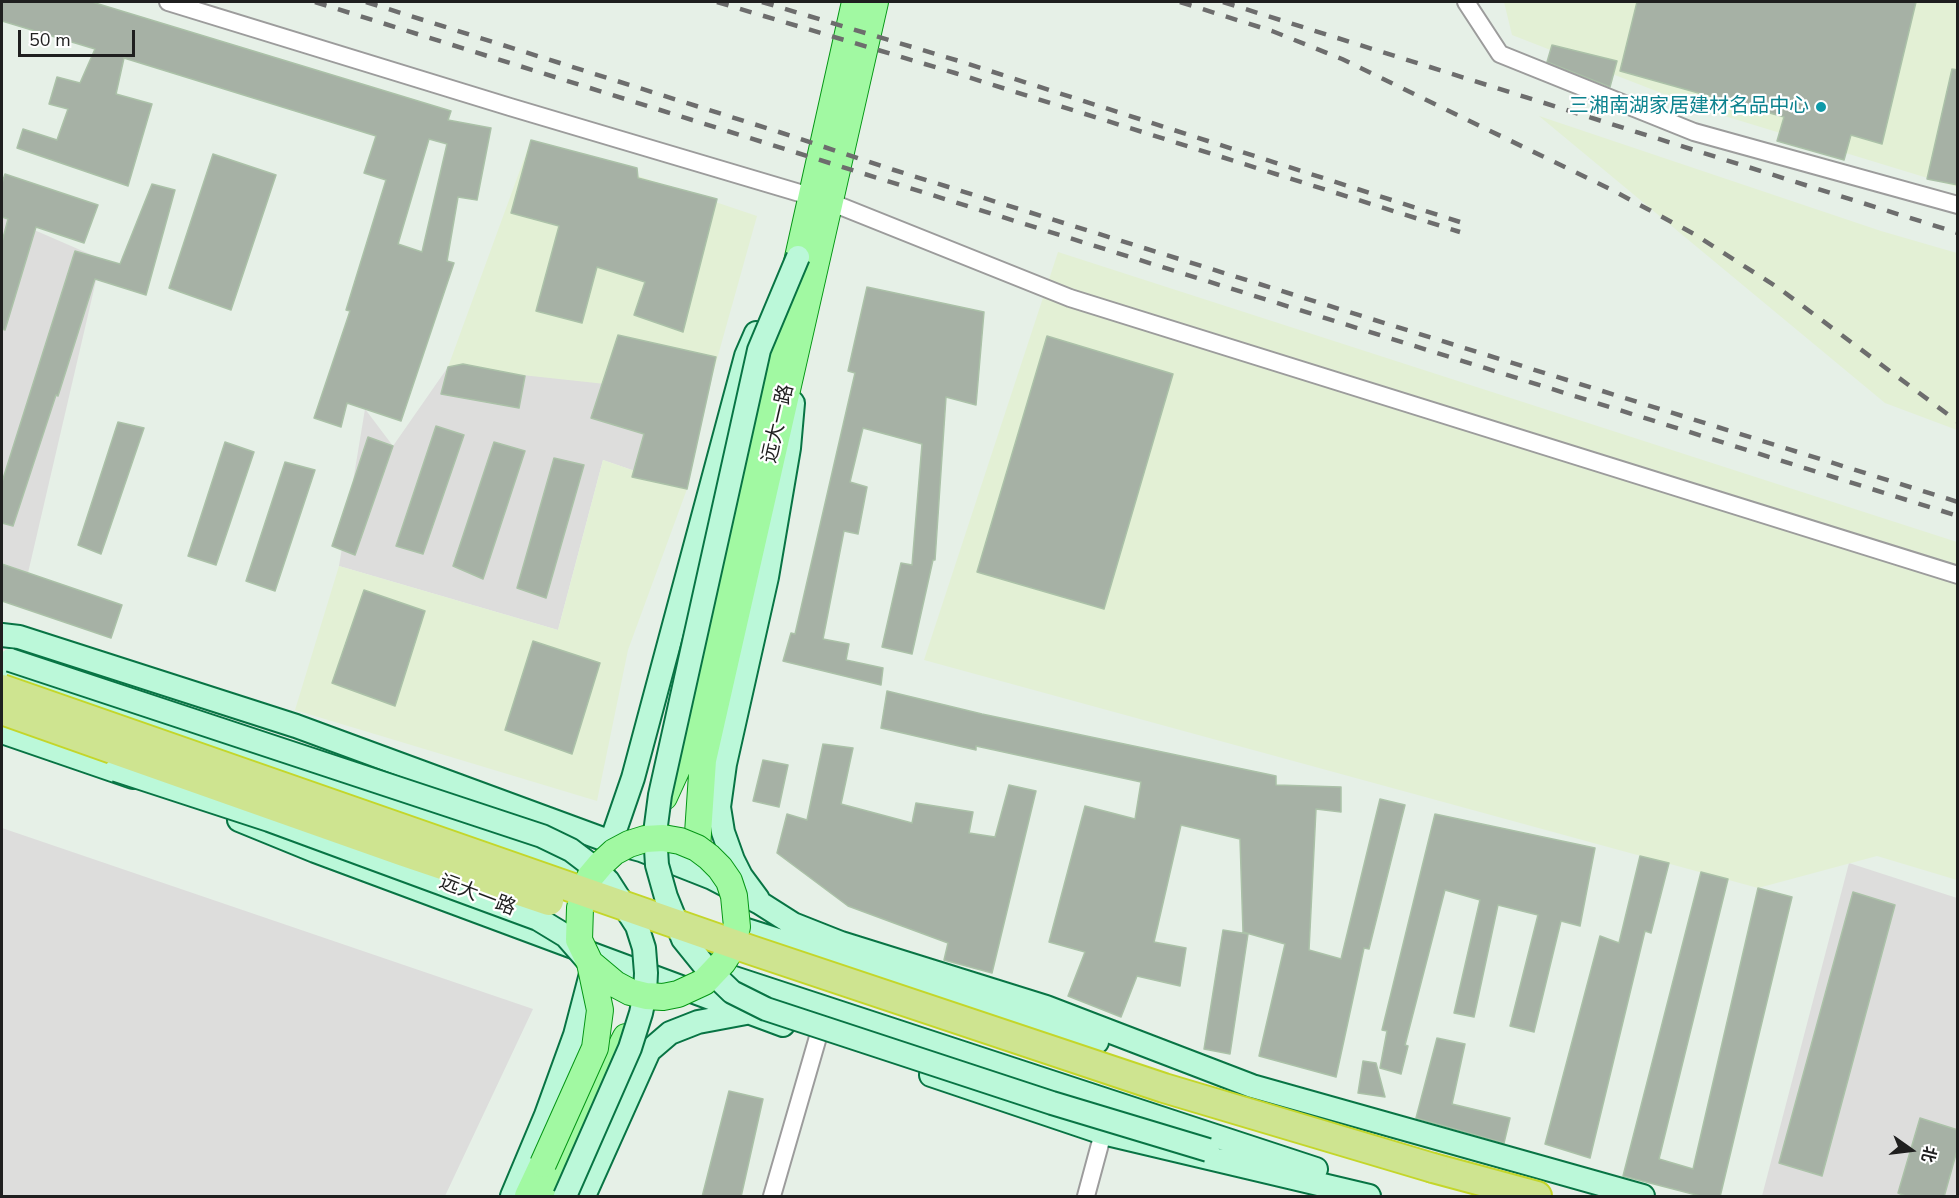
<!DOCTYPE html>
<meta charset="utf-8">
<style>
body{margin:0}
#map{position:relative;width:1959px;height:1198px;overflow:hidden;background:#e6f0e7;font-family:"Nunito Sans","Noto Sans SC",sans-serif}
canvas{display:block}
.frame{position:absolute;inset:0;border:3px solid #1f1f1f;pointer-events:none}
.north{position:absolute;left:1881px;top:1120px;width:60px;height:60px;-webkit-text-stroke:4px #fff;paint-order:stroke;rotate:104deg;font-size:16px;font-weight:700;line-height:24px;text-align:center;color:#1f1f1f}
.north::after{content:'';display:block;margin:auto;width:21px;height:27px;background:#1f1f1f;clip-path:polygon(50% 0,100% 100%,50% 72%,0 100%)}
.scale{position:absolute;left:18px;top:30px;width:117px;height:27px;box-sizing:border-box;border:3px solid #1f1f1f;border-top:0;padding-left:8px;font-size:18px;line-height:21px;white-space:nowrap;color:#1f1f1f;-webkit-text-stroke:4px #fff;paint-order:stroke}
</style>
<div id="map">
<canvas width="1959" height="1198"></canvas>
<div class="frame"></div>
<div class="north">北</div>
<div class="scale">50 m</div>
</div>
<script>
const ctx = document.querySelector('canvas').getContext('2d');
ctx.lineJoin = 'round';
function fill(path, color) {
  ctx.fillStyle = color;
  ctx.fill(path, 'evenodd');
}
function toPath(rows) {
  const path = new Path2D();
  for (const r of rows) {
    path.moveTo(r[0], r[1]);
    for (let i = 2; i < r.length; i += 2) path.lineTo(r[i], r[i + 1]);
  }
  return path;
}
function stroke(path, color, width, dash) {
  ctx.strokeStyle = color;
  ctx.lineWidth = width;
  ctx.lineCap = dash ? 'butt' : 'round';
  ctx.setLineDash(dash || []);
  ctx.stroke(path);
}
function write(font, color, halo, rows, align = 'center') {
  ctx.font = font + ' "Nunito Sans","Noto Sans SC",sans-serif';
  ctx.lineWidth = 4.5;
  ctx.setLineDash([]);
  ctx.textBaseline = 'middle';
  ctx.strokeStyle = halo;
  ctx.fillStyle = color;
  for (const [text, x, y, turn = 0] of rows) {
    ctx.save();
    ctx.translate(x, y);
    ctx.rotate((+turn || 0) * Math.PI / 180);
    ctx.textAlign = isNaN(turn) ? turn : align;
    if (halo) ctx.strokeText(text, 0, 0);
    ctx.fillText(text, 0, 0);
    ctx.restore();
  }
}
const residential = toPath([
 [2,216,101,259,28,573,2,563],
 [448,367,712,378,687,489,603,460,558,630,339,566,365,409,393,446],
 [2,828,533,1009,445,1196,2,1196],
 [1849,863,1957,898,1957,1196,1762,1196]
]);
const commercial = toPath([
 [1504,2,1957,2,1957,187,1705,110,1512,35],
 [1539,116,1881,231,1957,253,1957,430,1885,403],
 [531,140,757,216,707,395,448,367],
 [1058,252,1957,542,1957,880,1877,856,1758,888,924,660],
 [603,460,687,489,628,650,597,801,295,710,339,566,558,630]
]);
const building = toPath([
 [2,2,92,2,451,111,448,120,491,128,477,200,458,197,447,261,454,263,401,421,347,403,341,427,314,418,350,311,346,310,386,180,364,173,376,136,124,58,116,94,152,104,128,186,17,148,23,129,57,140,68,109,49,104,57,77,80,83,95,49,2,21,2,2],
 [429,139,447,144,422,252,398,244,429,139],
 [1637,2,1916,2,1882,144,1851,135,1844,160,1777,141,1784,117,1620,71,1637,2],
 [1552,45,1617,61,1610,87,1547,62,1552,45],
 [1952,69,1958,70,1958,185,1927,179,1952,69],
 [531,140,637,168,638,178,717,199,683,332,634,315,645,282,597,267,582,323,536,311,559,226,511,213,531,140],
 [213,154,276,175,231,310,169,288,213,154],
 [5,174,98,205,84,243,36,227,5,330,2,329,2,242,8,219,2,217,2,183,5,174],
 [152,184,175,190,146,295,95,279,58,396,56,395,13,526,2,523,2,482,75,251,120,264,152,184],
 [867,287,984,312,976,405,946,397,935,560,933,560,912,654,882,647,901,563,912,565,922,444,863,428,850,482,867,487,858,534,844,531,823,639,849,644,846,660,883,668,881,685,783,661,791,633,795,634,855,373,848,371,867,287],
 [618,335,716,357,687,489,632,477,644,434,591,418,618,335],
 [1047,336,1173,374,1104,609,977,572,1047,336],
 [463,364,525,376,519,408,441,394,448,367,463,364],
 [118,422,144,428,101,554,78,545,118,422],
 [436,426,464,435,423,554,396,546,436,426],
 [368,437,393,446,355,555,332,546,368,437],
 [225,442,254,452,216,565,188,556,225,442],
 [494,442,525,451,483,579,453,566,494,442],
 [554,458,584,465,546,598,517,588,554,458],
 [285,462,315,470,275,591,246,581,285,462],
 [2,564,122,605,111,638,2,601,2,564],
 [364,590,425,611,395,706,332,683,364,590],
 [533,641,600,663,572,754,505,730,533,641],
 [887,691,982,714,1276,776,1276,785,1341,787,1341,812,1316,809,1309,950,1341,959,1380,799,1405,805,1369,949,1364,948,1336,1077,1259,1056,1285,944,1243,932,1240,839,1181,825,1154,942,1186,948,1180,986,1137,976,1121,1017,1068,996,1085,952,1049,942,1085,806,1135,819,1141,782,976,746,976,750,881,728,887,691],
 [823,744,853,748,841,804,912,823,916,803,973,812,969,833,995,837,1009,785,1036,791,992,973,944,960,948,943,848,906,777,853,787,814,807,820,823,744],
 [763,760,788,765,779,807,753,801,763,760],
 [1435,814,1595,848,1580,926,1561,921,1534,1032,1510,1026,1538,915,1498,905,1474,1017,1454,1013,1480,900,1445,890,1405,1045,1408,1046,1401,1074,1380,1068,1387,1031,1382,1030,1435,814],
 [1640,856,1669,863,1651,933,1645,931,1590,1158,1545,1144,1600,936,1619,943,1640,856],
 [1701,872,1728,879,1659,1159,1693,1169,1758,888,1792,897,1720,1197,1704,1197,1623,1176,1701,872],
 [1853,892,1895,905,1822,1176,1779,1163,1853,892],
 [1223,930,1248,934,1230,1054,1204,1049,1223,930],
 [1437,1038,1465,1044,1452,1104,1510,1118,1504,1143,1416,1118,1437,1038],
 [1363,1061,1376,1063,1385,1097,1358,1093,1363,1061],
 [729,1091,763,1099,741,1197,702,1197,729,1091],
 [1920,1118,1958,1130,1958,1147,1944,1197,1908,1197,1898,1193,1920,1118]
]);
const street = toPath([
 [168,2,510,107,830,202,1070,298,1958,575],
 [1466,2,1500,54,1694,132,1958,205],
 [772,1196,818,1037],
 [1086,1196,1103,1133]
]);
const secondary = toPath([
 [2,635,19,637,296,726,611,842,641,850,712,878,760,903,793,924,841,943,1046,1007,1252,1086,1643,1196],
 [2,667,590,877],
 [2,732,133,777],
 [239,820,315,851,783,1025],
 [611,842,633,778,746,356,756,333],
 [758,899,741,876,733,860,723,832,719,807,725,764,767,577,789,448,793,403],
 [737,927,1097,1042],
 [716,972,1316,1169],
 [931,1075,1103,1133,1369,1196],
 [512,1196,546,1115,575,1035,592,970],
 [584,1196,649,1051,670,1033,698,1022,746,1013]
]);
const primary = toPath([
 [664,797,680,762,793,280,855,2],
 [697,848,703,760,875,2],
 [528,1196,543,1164],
 [550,1196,600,1087,626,1037]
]);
const highway = toPath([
 [1433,1168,1537,1196]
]);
const rail = toPath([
 [315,2,1958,516],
 [366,2,779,132,894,170,1958,502],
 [717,2,955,73,1460,232],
 [762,2,959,61,1460,222],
 [1180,2,1272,31,1342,59,1612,190,1694,234,1780,289,1958,422],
 [1223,2,1958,233]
]);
const secondaryBridge = toPath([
 [798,257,759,350,660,795,655,833,657,865,666,897,683,939,704,965,732,992,766,1009,1052,1103,1208,1150],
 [10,660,542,836,571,850,596,869,608,881,637,926,644,948,646,973,645,994,641,1013,630,1048,565,1196],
 [116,770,269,820,538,919,566,936,587,960]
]);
const primaryBridge = toPath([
 [543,1164,595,1048,600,1010,590,963,579,940,580,908,584,892,590,877,601,864,614,852,629,844,645,839,663,838,680,841,697,848,709,857,720,868,729,881,734,896,737,927,730,951,723,962,704,982,678,994,663,997,646,996,630,992,615,984,590,963]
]);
const highwayBridge = toPath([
 [2,689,751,950,1164,1088,1433,1168],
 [2,710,404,852,549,901]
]);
const markers = [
 [1821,107,6,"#0f9aa8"]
];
const cultureNames = [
 ["三湘南湖家居建材名品中心",1809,107]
];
const streetNames = [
 ["远大一路",779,424,-77],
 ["远大一路",477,896,21]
];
fill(residential, '#dddddc');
fill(commercial, '#e3f0d5');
fill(building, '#a6b1a5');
stroke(building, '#abc1a8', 1.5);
stroke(street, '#9c9c9c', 20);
stroke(secondary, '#087444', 26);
stroke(primary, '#049615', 28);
stroke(highway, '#c4d62a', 32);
stroke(street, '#fff', 16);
stroke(secondary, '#bbf8d9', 22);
stroke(primary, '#a1f9a2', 26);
stroke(highway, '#cee490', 28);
stroke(rail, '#6d6d6d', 4.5, [12, 12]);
stroke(secondaryBridge, '#087444', 26, []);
stroke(primaryBridge, '#049615', 28, []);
stroke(highwayBridge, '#c4d62a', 32, []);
stroke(secondaryBridge, '#bbf8d9', 22);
stroke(primaryBridge, '#a1f9a2', 26);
stroke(highwayBridge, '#cee490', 28);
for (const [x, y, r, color] of markers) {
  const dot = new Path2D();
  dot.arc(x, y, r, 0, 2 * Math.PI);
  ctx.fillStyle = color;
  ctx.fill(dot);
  stroke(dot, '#fff', 2);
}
write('20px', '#0d838f', '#fff', cultureNames, 'right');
write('20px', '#1f1f1f', '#fff', streetNames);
</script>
